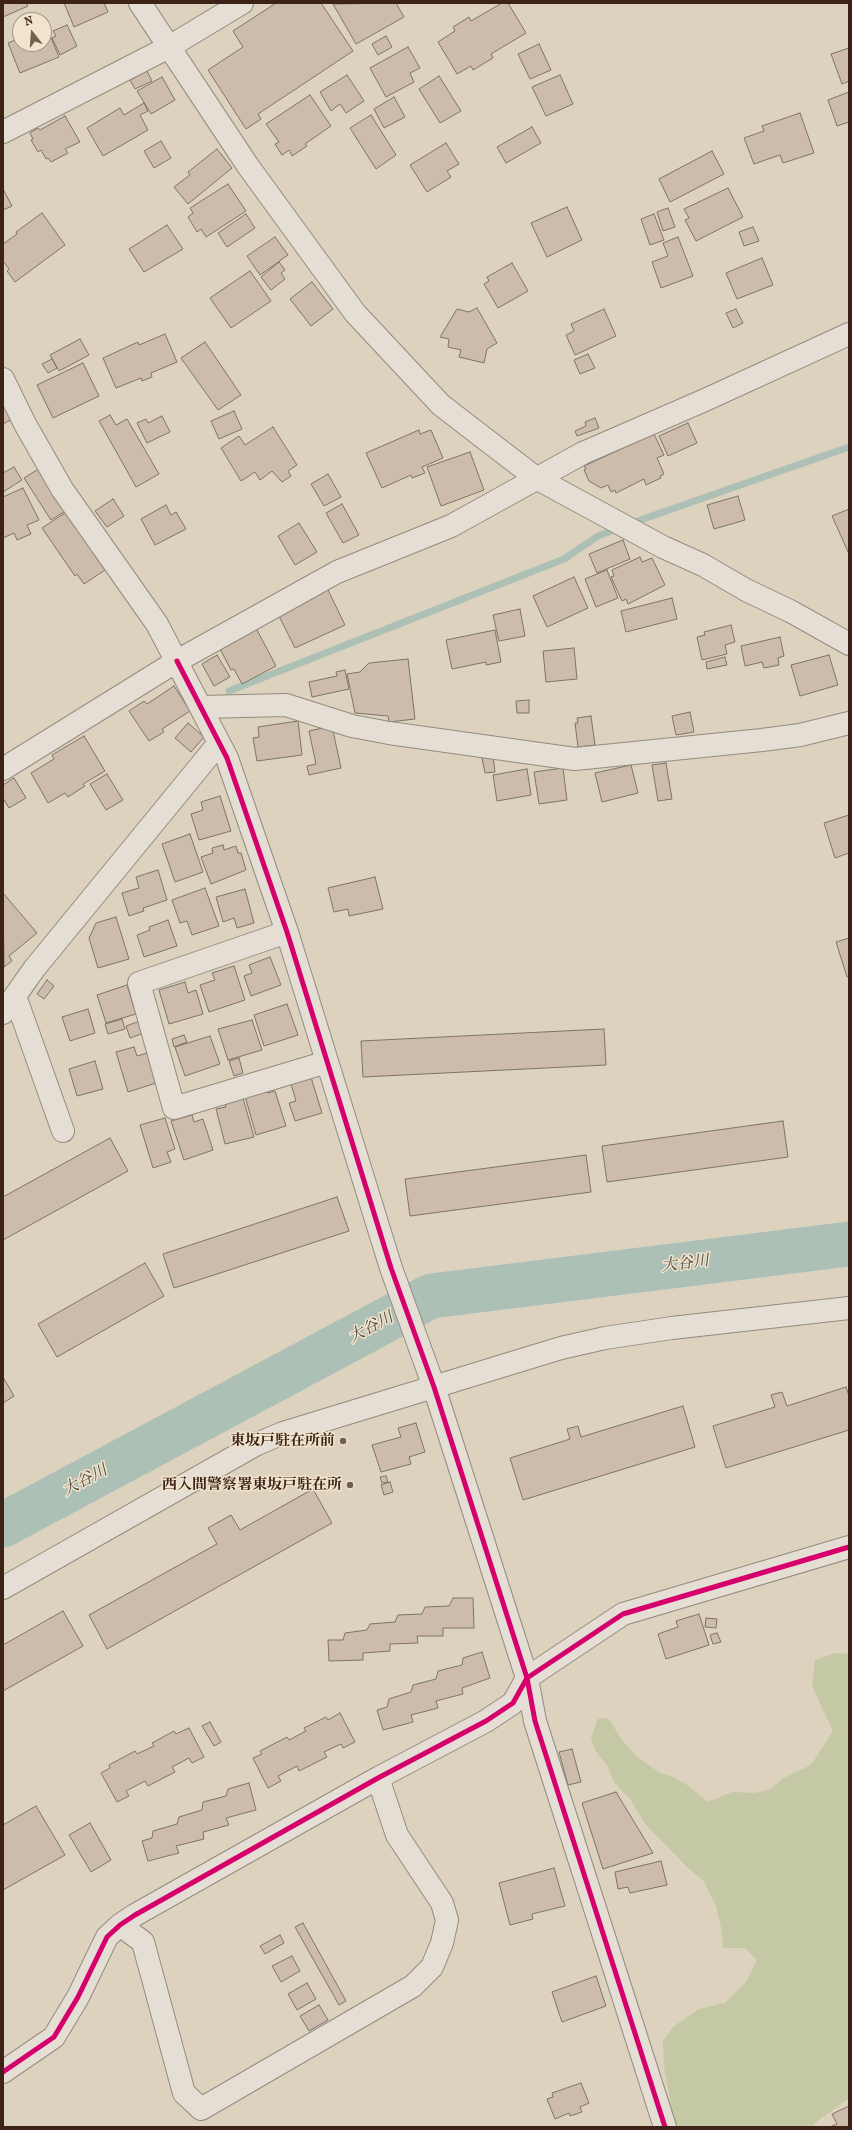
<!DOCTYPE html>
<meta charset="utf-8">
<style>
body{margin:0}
#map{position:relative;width:852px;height:2130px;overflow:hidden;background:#dcd2be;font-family:"IM FELL French Canon",serif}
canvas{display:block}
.frame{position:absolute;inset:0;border:4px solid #3c2217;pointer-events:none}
.north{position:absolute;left:12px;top:12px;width:40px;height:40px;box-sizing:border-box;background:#f1e4cc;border:1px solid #a99684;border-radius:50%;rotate:343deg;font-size:11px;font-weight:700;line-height:16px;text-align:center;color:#3c2217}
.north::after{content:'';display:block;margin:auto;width:14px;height:18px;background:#746051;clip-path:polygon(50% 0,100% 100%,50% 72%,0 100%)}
</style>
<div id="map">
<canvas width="852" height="2130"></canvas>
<div class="frame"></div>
<div class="north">N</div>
</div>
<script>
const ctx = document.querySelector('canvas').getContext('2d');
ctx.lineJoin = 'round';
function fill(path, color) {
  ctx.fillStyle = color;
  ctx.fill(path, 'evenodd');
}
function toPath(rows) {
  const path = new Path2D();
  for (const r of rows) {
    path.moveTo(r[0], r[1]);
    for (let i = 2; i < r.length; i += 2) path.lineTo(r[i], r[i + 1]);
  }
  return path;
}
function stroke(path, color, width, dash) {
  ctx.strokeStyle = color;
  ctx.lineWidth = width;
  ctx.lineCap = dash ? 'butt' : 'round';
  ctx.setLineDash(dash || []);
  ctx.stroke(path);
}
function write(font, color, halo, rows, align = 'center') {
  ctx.font = font + ' "IM FELL French Canon","Noto Serif JP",serif';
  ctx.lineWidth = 3;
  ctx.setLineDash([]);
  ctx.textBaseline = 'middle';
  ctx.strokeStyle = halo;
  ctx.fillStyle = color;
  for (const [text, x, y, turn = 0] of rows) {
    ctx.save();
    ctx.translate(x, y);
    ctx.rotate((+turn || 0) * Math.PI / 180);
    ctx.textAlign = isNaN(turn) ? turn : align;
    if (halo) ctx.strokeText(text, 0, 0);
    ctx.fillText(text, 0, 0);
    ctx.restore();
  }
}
const green = toPath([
 [836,1653,849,1654,849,2098,815,2123,813,2127,675,2127,664,2067,663,2041,673,2027,699,2009,725,2003,746,1982,757,1960,745,1948,723,1948,722,1932,716,1906,704,1881,688,1868,645,1824,631,1800,614,1782,607,1765,595,1750,591,1738,598,1719,608,1718,622,1740,636,1756,660,1773,673,1777,687,1785,708,1802,732,1792,755,1793,771,1789,782,1779,811,1765,833,1731,812,1686,815,1660]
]);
const stream = toPath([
 [629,524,849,447],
 [229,691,564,559,598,536,619,528]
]);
const river = toPath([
 [3,1525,431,1296,849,1244]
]);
const building = toPath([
 [3,3,26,3,28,6,3,17,3,3],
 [64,3,104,3,108,12,74,27,64,3],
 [276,3,321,3,353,51,258,114,261,119,246,129,208,70,243,47,233,31,276,3],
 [396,3,404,17,356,44,333,4,396,3],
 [502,3,508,3,526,33,491,54,493,58,473,70,471,66,457,74,438,42,455,31,453,27,469,17,471,21,502,3],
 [67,25,77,46,60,55,52,38,56,36,53,31,67,25],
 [47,28,59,57,20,73,8,43,20,38,20,44,44,44,44,29,47,28],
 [386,36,392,47,378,55,372,44,386,36],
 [539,44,551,70,530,79,518,54,539,44],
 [408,47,420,68,410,73,414,82,386,97,370,68,408,47],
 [849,48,849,81,842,84,831,54,849,48],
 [147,71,152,81,135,89,130,80,147,71],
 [347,75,364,101,346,113,340,104,331,111,320,92,347,75],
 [560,75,573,104,546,116,532,87,560,75],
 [439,76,461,111,440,123,419,89,439,76],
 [162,77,175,100,151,114,137,91,162,77],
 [849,92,849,122,837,126,828,100,849,92],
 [310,95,331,126,305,144,307,146,292,156,289,150,282,155,275,144,279,142,266,124,310,95],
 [394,97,405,117,384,128,374,109,394,97],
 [144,103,148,111,140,115,148,130,103,156,87,128,120,108,124,115,144,103],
 [800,113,814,153,783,163,780,155,754,164,744,138,764,131,762,126,800,113],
 [371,115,396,155,376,169,350,128,371,115],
 [65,116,80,142,65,149,68,153,51,162,48,158,46,159,41,150,38,152,31,140,33,139,30,133,38,128,40,130,65,116],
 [532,127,541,143,506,163,497,147,532,127],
 [161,141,171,158,154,168,144,151,161,141],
 [446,143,459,164,447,171,451,177,427,192,410,165,446,143],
 [217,149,232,168,188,204,174,187,190,175,188,172,217,149],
 [712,151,724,174,670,202,659,179,712,151],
 [228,184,246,211,206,237,201,229,197,232,188,217,193,213,190,208,228,184],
 [728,188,743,217,696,241,685,220,689,218,684,209,728,188],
 [3,189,12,206,3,210,3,189],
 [567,207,582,240,547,257,531,223,567,207],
 [668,208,675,227,663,231,657,212,668,208],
 [42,213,65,245,15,282,7,271,9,269,3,261,3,244,17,234,16,232,42,213],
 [246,214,255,228,227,247,218,233,246,214],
 [654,214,664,240,650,245,641,219,654,214],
 [167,225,183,249,144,272,129,249,167,225],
 [753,227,759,241,744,246,739,232,753,227],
 [275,237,288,255,260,275,247,256,275,237],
 [678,237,693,276,661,288,652,262,668,256,663,243,678,237],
 [762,258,773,285,737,299,726,273,762,258],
 [279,262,285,270,281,273,285,279,271,290,261,277,279,262],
 [512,263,528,291,498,308,484,284,489,281,487,277,512,263],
 [250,271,271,301,231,328,210,298,250,271],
 [312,282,333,309,311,326,290,299,312,282],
 [477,308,497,343,487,349,484,363,459,357,461,350,448,347,449,339,440,337,457,309,469,312,477,308],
 [604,309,616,336,575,355,566,335,574,331,571,324,604,309],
 [736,309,743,323,733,328,726,313,736,309],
 [165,334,177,362,151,373,152,377,142,381,141,378,116,388,103,358,138,342,139,345,165,334],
 [80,339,89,355,59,371,50,355,80,339],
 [205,342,241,395,218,410,181,358,205,342],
 [588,354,595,368,580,374,574,360,588,354],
 [52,359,57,368,48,373,42,364,52,359],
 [83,363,99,396,53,418,37,385,83,363],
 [3,388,18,416,3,424,3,388],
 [234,411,242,429,219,439,211,421,234,411],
 [110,415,116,425,127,419,159,474,136,487,99,421,110,415],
 [162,416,170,432,147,443,137,423,146,419,148,423,162,416],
 [595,418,599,428,577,436,575,431,586,426,585,422,595,418],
 [688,423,697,443,668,456,659,436,688,423],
 [273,427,297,465,288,471,291,476,282,482,272,471,260,480,255,472,241,481,221,448,239,436,245,445,273,427],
 [419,430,420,434,431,430,443,458,422,467,425,473,412,478,411,475,382,488,366,453,419,430],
 [654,434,664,455,657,458,664,474,660,476,661,478,646,485,644,479,616,493,615,490,611,492,608,485,601,488,589,481,584,470,586,469,584,466,654,434],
 [470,452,484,490,441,506,427,467,470,452],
 [14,467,22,480,3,492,3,473,14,467],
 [42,467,70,508,51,520,24,478,42,467],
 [328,474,341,497,324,506,311,484,328,474],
 [23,488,39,520,27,525,31,534,17,540,14,533,3,538,3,497,23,488],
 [738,496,745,520,714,529,707,505,738,496],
 [113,499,124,516,107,527,95,511,113,499],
 [342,504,359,535,343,543,326,513,342,504],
 [166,505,171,515,176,512,186,529,155,545,141,519,166,505],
 [71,509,100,554,96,557,105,570,84,584,77,574,75,576,42,528,71,509],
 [849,509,849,554,832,516,849,509],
 [299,523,317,552,295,565,278,536,299,523],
 [623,540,630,559,597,573,589,554,623,540],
 [640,557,642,562,652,558,665,585,628,604,626,599,622,601,611,577,614,576,612,570,640,557],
 [607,570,618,598,596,607,585,579,607,570],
 [574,577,588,608,547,627,533,596,574,577],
 [328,590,345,625,295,648,278,614,328,590],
 [672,598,677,619,626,632,621,611,672,598],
 [520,609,525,636,499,641,493,615,520,609],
 [731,625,735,642,725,645,727,654,702,660,697,637,705,635,704,632,731,625],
 [256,628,276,666,242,684,234,669,231,670,219,647,256,628],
 [495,630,501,662,486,665,486,662,452,669,446,640,495,630],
 [780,637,784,656,778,658,779,665,764,668,762,662,745,666,741,646,780,637],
 [574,648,577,679,546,682,543,651,574,648],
 [217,655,230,677,214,686,202,664,217,655],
 [829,655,838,685,800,696,791,665,829,655],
 [725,657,727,665,707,669,706,662,725,657],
 [408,659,415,719,389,722,388,716,355,713,347,674,360,672,369,663,408,659],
 [345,670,349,689,312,697,309,682,337,676,336,672,345,670],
 [174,686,190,711,162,729,164,732,149,741,129,711,144,701,147,704,174,686],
 [529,700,529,713,517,713,516,701,529,700],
 [690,712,694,732,676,735,672,716,690,712],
 [591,716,595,745,578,747,575,723,578,723,577,718,591,716],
 [298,721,302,755,257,761,253,738,259,737,258,727,298,721],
 [188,723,204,737,191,752,175,738,188,723],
 [332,726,341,768,309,775,307,766,316,764,309,731,332,726],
 [84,736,105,771,83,784,85,786,68,797,65,793,48,803,31,773,54,759,52,755,84,736],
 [493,756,495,772,485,773,482,758,493,756],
 [666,763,672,799,658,801,652,765,666,763],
 [631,765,638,793,602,802,595,773,631,765],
 [563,768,567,800,539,804,534,772,563,768],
 [527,769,531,795,497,801,493,775,527,769],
 [107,774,123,800,106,810,90,784,107,774],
 [14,778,26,798,9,808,3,798,3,785,14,778],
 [220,796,231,831,199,840,191,814,203,810,201,802,220,796],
 [849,815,849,853,835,858,824,823,849,815],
 [190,834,203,872,175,882,162,844,190,834],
 [223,845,224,850,236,846,238,853,241,853,246,870,211,884,201,857,213,853,212,848,223,845],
 [158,870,167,900,143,908,144,911,129,916,122,893,139,888,136,877,158,870],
 [375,877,383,909,349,916,348,909,334,912,328,888,375,877],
 [205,888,219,926,192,935,187,921,180,923,172,900,205,888],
 [245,889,254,923,237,928,234,918,223,922,216,897,245,889],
 [3,893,37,933,9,956,12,961,4,967,3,893],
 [116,917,129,959,98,968,89,938,96,923,116,917],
 [168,920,177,946,144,957,137,935,150,930,149,927,168,920],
 [849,938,849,977,847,977,836,942,849,938],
 [270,957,281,985,251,996,244,976,252,973,249,965,270,957],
 [234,966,245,1000,209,1012,200,985,215,980,212,973,234,966],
 [47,980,54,986,44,999,37,994,47,980],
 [185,982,188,993,196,990,203,1014,169,1024,159,990,185,982],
 [127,985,136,1014,106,1023,97,995,127,985],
 [287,1004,298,1035,264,1046,254,1015,287,1004],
 [88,1009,95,1033,70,1041,62,1017,88,1009],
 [122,1019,125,1029,108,1034,105,1024,122,1019],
 [252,1020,262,1050,228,1060,218,1029,252,1020],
 [140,1021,144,1033,130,1038,126,1026,140,1021],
 [604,1029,606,1065,363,1077,361,1041,604,1029],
 [184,1035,187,1042,174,1047,172,1039,184,1035],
 [210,1036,220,1064,185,1076,175,1047,210,1036],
 [134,1047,137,1056,147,1053,156,1083,128,1092,116,1052,134,1047],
 [239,1058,243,1073,234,1076,229,1061,239,1058],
 [95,1061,103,1089,77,1096,69,1069,95,1061],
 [310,1074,322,1113,295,1121,289,1103,296,1101,290,1081,310,1074],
 [268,1090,268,1093,275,1091,286,1126,256,1135,245,1096,268,1090],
 [243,1098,254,1137,225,1144,216,1109,226,1107,224,1102,243,1098],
 [192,1115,194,1122,203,1119,213,1150,184,1160,171,1121,192,1115],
 [165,1118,175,1149,167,1152,171,1162,153,1168,140,1125,165,1118],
 [783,1121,788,1157,607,1182,602,1146,783,1121],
 [110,1138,128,1171,3,1240,3,1197,110,1138],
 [586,1155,591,1192,410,1216,405,1179,586,1155],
 [337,1197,349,1231,174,1288,163,1254,337,1197],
 [145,1263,164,1296,57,1357,38,1324,145,1263],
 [3,1377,14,1396,3,1403,3,1377],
 [846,1387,849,1396,849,1430,726,1468,713,1426,775,1407,771,1395,782,1392,787,1406,846,1387],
 [683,1406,695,1447,523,1500,510,1458,570,1439,567,1429,578,1426,581,1437,683,1406],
 [416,1423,425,1452,409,1457,411,1464,381,1472,372,1445,401,1437,398,1428,416,1423],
 [386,1476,388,1482,382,1483,380,1477,386,1476],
 [390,1482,393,1492,384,1495,381,1485,390,1482],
 [313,1489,332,1523,107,1649,89,1615,217,1544,208,1528,231,1515,240,1530,313,1489],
 [453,1598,473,1598,474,1628,443,1628,443,1636,417,1636,418,1643,390,1644,390,1651,363,1653,363,1660,329,1661,328,1640,343,1640,345,1633,367,1630,370,1624,395,1622,398,1615,422,1614,425,1607,449,1606,453,1598],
 [63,1611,83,1646,3,1691,3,1645,63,1611],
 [699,1614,709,1645,666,1659,658,1634,678,1627,676,1621,699,1614],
 [706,1618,717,1619,716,1628,705,1627,706,1618],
 [717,1633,721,1642,713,1644,710,1635,717,1633],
 [482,1652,490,1678,462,1688,463,1694,436,1701,438,1708,411,1715,413,1722,383,1730,377,1710,387,1707,389,1699,411,1692,413,1685,436,1679,438,1671,462,1665,463,1658,482,1652],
 [340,1713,355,1742,343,1748,341,1744,324,1752,327,1757,299,1771,297,1766,278,1776,281,1781,268,1788,253,1758,262,1754,260,1751,287,1737,289,1740,306,1731,304,1728,326,1717,328,1720,340,1713],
 [210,1722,221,1742,214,1746,202,1726,210,1722],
 [189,1728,204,1757,192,1763,189,1758,172,1767,175,1772,148,1786,145,1781,126,1791,129,1796,117,1802,101,1773,110,1768,109,1765,135,1751,137,1754,154,1746,152,1743,174,1731,176,1734,189,1728],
 [572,1749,581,1782,568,1785,559,1752,572,1749],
 [249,1783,256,1810,226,1818,229,1825,203,1832,204,1839,176,1846,179,1853,148,1861,142,1841,152,1838,153,1831,177,1824,179,1817,202,1810,203,1802,226,1796,228,1789,249,1783],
 [616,1792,653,1853,603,1869,582,1803,616,1792],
 [36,1806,65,1855,3,1890,3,1825,36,1806],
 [90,1823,111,1860,91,1872,69,1835,90,1823],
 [661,1861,667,1885,630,1893,628,1887,618,1889,615,1872,661,1861],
 [554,1868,565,1906,532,1914,533,1919,510,1925,499,1883,554,1868],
 [303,1923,346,2001,339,2005,295,1927,303,1923],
 [280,1935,284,1943,265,1954,260,1946,280,1935],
 [292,1956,300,1971,281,1982,272,1966,292,1956],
 [596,1976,606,2006,562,2022,552,1992,596,1976],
 [307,1983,316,1999,297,2010,288,1994,307,1983],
 [319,2005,328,2020,309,2031,300,2016,319,2005],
 [581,2083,589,2103,580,2107,582,2112,570,2116,569,2113,555,2119,547,2099,553,2097,552,2093,581,2083],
 [849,2106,849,2127,830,2127,837,2124,832,2114,849,2106]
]);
const minor = toPath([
 [140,3,248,166,355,313,441,405,536,478,663,547,703,565,746,590,792,612,849,644],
 [3,132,169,47,242,3],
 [3,379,25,424,62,489,157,624,227,758,287,932,391,1268,434,1387,527,1678,535,1721,665,2127],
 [201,707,286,705,352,726,389,733,575,759,762,740,800,735,849,723],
 [3,769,177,661,337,572,451,526,583,453,705,400,849,334],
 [287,932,139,983,174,1108,327,1062],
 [15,996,63,1131],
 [3,1013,34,969,219,743],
 [3,1588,257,1444,283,1433,561,1348,605,1338,672,1328,849,1308],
 [120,1925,143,1942,184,2093,201,2109,413,1986,432,1967,442,1943,447,1920,442,1903,397,1835,378,1778],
 [3,2072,54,2037,78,1997,107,1937,120,1925,135,1915,378,1778,486,1721,513,1703,527,1678,623,1614,849,1547]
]);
const cycleway = toPath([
 [177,661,227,758,287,932,391,1268,434,1387,527,1678,535,1721,665,2127],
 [3,2072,54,2037,78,1997,107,1937,120,1925,135,1915,378,1778,486,1721,513,1703,527,1678,623,1614,849,1547]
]);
const markers = [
 [343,1441,4,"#746051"],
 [350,1485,4,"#746051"]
];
const poiNames = [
 ["東坂戸駐在所前",335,1441],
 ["西入間警察署東坂戸駐在所",342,1485]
];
const waterNames = [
 ["大谷川",685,1264,-7],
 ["大谷川",371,1328,-28],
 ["大谷川",85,1481,-28]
];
fill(green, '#c5c8a4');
stroke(stream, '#adc0b6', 7);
stroke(river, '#adc0b6', 45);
fill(building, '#cdbbab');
stroke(building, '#7d7469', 1);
stroke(minor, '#948b7f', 24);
stroke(minor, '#e4ded4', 22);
stroke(cycleway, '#d6006c', 5);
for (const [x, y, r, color] of markers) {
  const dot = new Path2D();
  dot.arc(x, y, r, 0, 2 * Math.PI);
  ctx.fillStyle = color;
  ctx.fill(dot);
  stroke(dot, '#f1e4cc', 1.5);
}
write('bold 15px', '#3c2217', '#f1e4cc', poiNames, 'right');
write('italic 16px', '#53483e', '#f1e4cc', waterNames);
</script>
